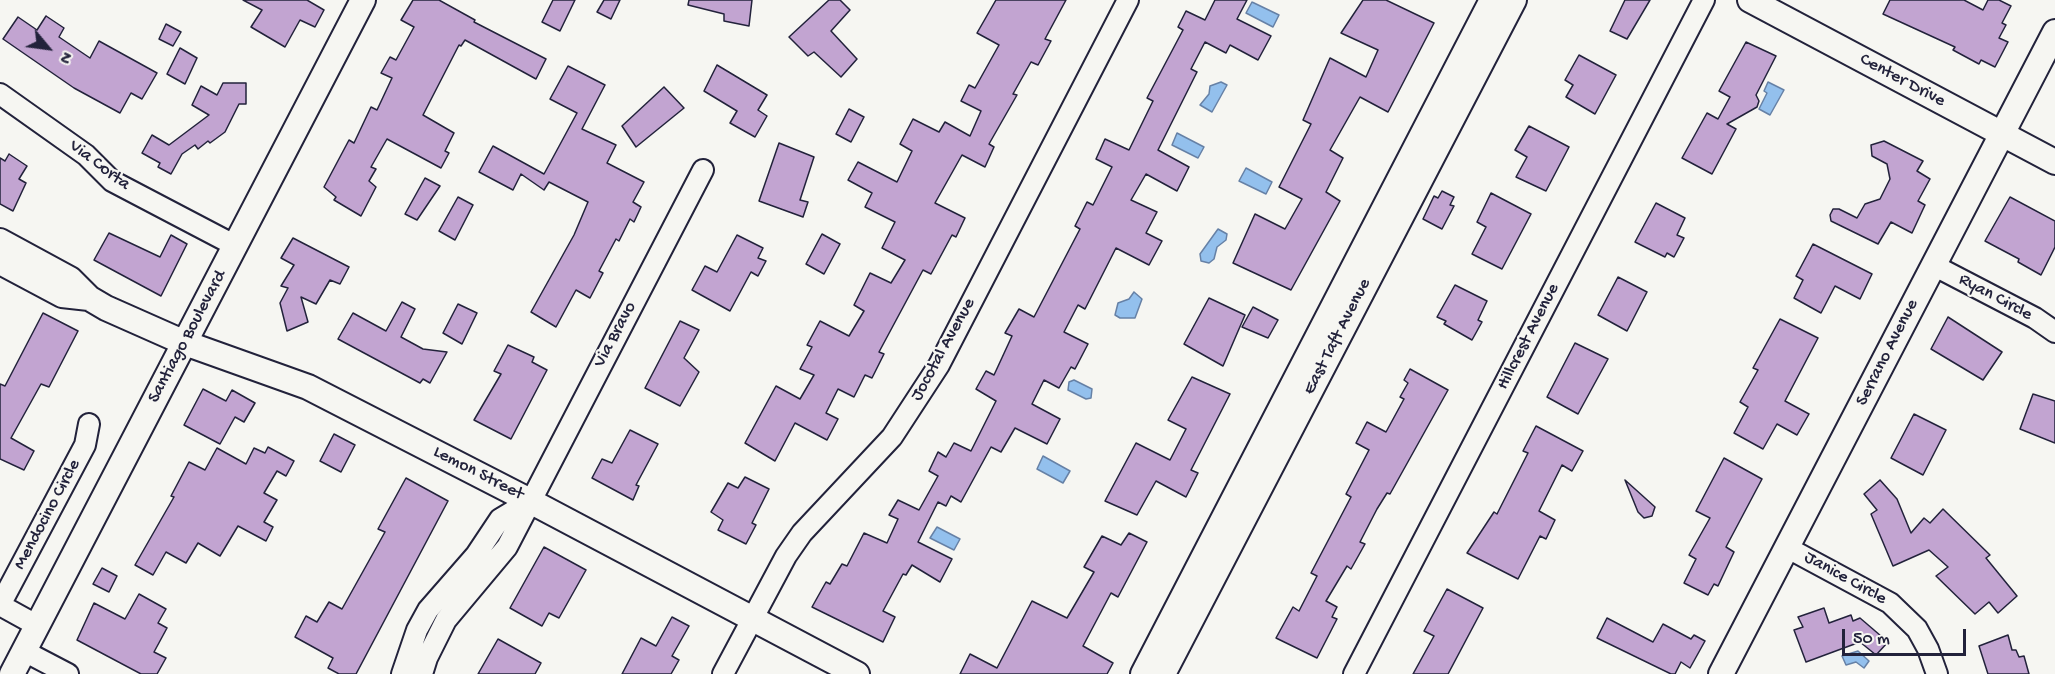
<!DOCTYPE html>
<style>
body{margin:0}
#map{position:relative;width:2055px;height:674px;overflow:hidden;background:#f6f6f2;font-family:"Gochi Hand",sans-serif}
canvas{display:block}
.north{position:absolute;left:18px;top:18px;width:60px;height:60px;-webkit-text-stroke:4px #f6f6f2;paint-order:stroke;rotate:119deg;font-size:16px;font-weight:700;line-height:24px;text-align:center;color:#22223b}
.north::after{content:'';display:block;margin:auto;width:21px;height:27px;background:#22223b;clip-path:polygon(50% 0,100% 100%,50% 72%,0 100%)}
.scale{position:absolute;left:1842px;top:629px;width:124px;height:27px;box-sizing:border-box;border:3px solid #22223b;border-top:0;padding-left:8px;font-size:18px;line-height:21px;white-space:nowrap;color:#22223b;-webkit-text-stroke:4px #f6f6f2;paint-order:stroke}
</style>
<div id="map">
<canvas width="2055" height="674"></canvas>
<div class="north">N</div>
<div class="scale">50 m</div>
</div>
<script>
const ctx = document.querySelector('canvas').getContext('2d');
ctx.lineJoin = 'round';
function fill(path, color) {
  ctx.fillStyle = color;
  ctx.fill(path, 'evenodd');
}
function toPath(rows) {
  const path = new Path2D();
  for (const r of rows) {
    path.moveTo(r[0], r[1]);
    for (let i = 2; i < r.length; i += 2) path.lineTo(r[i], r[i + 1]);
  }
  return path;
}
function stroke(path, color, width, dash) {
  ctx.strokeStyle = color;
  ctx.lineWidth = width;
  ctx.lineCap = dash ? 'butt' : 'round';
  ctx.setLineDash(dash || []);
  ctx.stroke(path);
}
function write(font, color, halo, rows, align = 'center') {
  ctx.font = font + ' "Gochi Hand",sans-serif';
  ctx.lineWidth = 4.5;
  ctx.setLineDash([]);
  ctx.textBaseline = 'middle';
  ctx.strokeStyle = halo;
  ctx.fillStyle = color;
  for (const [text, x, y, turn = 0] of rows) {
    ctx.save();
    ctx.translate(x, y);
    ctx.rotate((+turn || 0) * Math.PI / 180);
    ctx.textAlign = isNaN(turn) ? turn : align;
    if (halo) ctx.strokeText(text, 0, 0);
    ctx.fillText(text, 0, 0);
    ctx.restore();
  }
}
const water = toPath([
 [1252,2,1279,15,1273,27,1246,13,1252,2],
 [1221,82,1227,85,1212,112,1200,105,1209,94,1210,86,1221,82],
 [1768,82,1784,90,1770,115,1759,109,1767,93,1764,91,1768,82],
 [1177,133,1204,147,1198,158,1172,145,1177,133],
 [1246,168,1272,182,1266,194,1239,181,1246,168],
 [1218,229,1227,234,1226,240,1217,247,1214,259,1209,263,1201,261,1200,254,1218,229],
 [1134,292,1142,299,1135,318,1120,318,1115,315,1118,303,1129,299,1134,292],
 [1074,380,1092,389,1091,398,1086,399,1068,390,1069,382,1074,380],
 [1043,456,1070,471,1063,483,1037,469,1043,456],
 [937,527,960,539,954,550,930,538,937,527],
 [1858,651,1869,661,1864,668,1856,662,1846,665,1842,656,1858,651]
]);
const building = toPath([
 [243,0,307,0,324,10,315,27,300,20,285,47,251,27,262,10,243,0],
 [413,0,439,0,475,20,474,22,546,59,536,79,465,40,461,46,459,45,423,115,454,133,445,151,449,153,441,168,387,139,371,167,376,169,369,181,376,187,361,216,334,200,336,197,324,187,349,140,354,143,371,107,377,110,392,78,381,73,390,57,396,60,414,27,401,20,413,0],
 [553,0,575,0,560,31,542,22,553,0],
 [604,0,620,0,611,19,597,12,604,0],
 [689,0,752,0,749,26,724,21,724,14,688,5,689,0],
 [829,0,840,0,850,10,831,31,857,59,841,77,814,52,808,56,789,37,829,0],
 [996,0,1066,0,1045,39,1051,41,1038,65,1031,62,1013,94,1017,95,989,144,994,147,985,167,962,155,935,203,965,218,956,237,952,235,931,274,923,270,879,352,884,354,872,378,865,375,854,397,838,389,826,413,838,419,827,440,795,423,775,461,745,443,776,386,800,399,814,375,800,369,812,347,807,345,820,321,849,336,864,311,854,305,870,273,891,283,905,260,882,248,895,222,865,207,872,193,848,180,858,162,897,182,912,151,900,144,913,119,939,132,945,122,970,136,981,111,961,101,969,85,975,88,999,45,977,33,996,0],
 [1215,0,1247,0,1237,19,1271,36,1258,60,1230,45,1226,53,1205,42,1191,69,1197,72,1158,150,1189,167,1177,191,1146,174,1131,200,1157,212,1146,233,1162,241,1149,265,1116,248,1085,309,1078,305,1064,332,1088,344,1075,369,1071,367,1059,388,1044,380,1032,404,1060,419,1047,444,1015,428,1001,452,991,447,961,502,951,496,946,506,938,502,918,542,952,559,940,582,912,565,906,575,903,574,883,611,895,617,883,642,812,607,826,582,830,584,842,564,847,566,864,533,887,543,898,519,889,515,898,500,919,510,938,476,929,471,938,452,946,457,954,443,971,451,996,401,976,389,986,371,994,375,1012,336,1005,333,1019,309,1034,317,1080,229,1075,226,1087,202,1093,205,1112,167,1096,159,1105,139,1129,150,1153,101,1147,98,1183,30,1178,27,1186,11,1205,20,1215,0],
 [1363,0,1386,0,1434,23,1388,112,1360,97,1330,150,1343,158,1326,192,1340,201,1291,290,1233,263,1255,214,1285,229,1302,199,1279,187,1311,124,1303,120,1330,58,1366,77,1378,50,1341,33,1363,0],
 [1625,0,1650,0,1627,39,1610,31,1625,0],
 [1890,0,1964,0,1983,10,1988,0,1999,0,2011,6,2002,23,2006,25,1999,38,2008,42,1995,67,1981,60,1979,64,1953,50,1955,47,1883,14,1890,0],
 [46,16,64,28,59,37,90,58,99,41,157,73,142,99,131,93,120,113,74,88,3,39,18,17,37,30,46,16],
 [166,24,181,32,173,46,159,39,166,24],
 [1746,42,1776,56,1756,95,1759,101,1757,107,1727,124,1736,129,1712,174,1682,158,1707,113,1718,119,1730,97,1719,91,1746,42],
 [180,48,197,58,185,84,167,74,180,48],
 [1579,55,1616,75,1595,114,1566,97,1573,85,1565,80,1579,55],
 [717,65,767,95,758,110,767,116,755,137,730,123,737,111,704,91,717,65],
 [568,66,605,85,582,129,616,145,607,163,644,182,633,202,641,207,634,222,630,219,619,241,616,239,599,271,603,273,590,298,576,290,556,327,531,312,574,235,588,202,549,182,544,190,521,174,513,190,479,172,493,146,544,174,577,113,550,99,568,66],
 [223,83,246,83,246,104,239,104,225,132,210,143,208,141,198,149,195,145,182,154,171,174,158,167,160,163,142,153,152,135,169,145,209,115,192,105,201,86,217,95,223,83],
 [664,87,684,108,636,147,622,126,664,87],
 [849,109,864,117,851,142,836,134,849,109],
 [1529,126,1569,147,1546,191,1516,177,1527,157,1515,150,1529,126],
 [1884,141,1923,161,1917,171,1930,179,1918,201,1925,205,1912,233,1891,222,1878,244,1831,221,1830,215,1833,209,1839,209,1857,218,1865,204,1880,199,1890,179,1887,164,1872,156,1871,145,1884,141],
 [779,143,814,157,800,200,808,202,803,217,759,201,779,143],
 [9,154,27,166,19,179,26,183,13,211,0,204,0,158,5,161,9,154],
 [425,178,440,186,417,220,405,214,425,178],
 [1442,191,1454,197,1450,205,1454,206,1442,229,1423,219,1434,196,1438,198,1442,191],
 [1491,193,1531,214,1502,269,1472,254,1486,227,1477,222,1491,193],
 [458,197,473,205,455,240,439,231,458,197],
 [2010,197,2055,221,2055,247,2041,275,2018,262,2019,259,1985,241,2010,197],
 [1656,203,1685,218,1677,235,1684,238,1674,257,1667,253,1665,257,1635,242,1656,203],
 [109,233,160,257,171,235,187,244,161,296,94,260,109,233],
 [822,234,840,244,824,274,806,264,822,234],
 [737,235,763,248,758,258,766,261,758,276,751,272,730,311,692,290,705,266,717,272,737,235],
 [293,238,349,267,340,284,330,280,316,304,301,297,308,322,287,331,280,303,288,288,281,286,294,265,281,258,293,238],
 [1813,244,1872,274,1860,299,1835,286,1821,313,1794,298,1803,280,1796,276,1813,244],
 [1618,277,1647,292,1627,331,1598,315,1618,277],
 [1455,285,1487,301,1478,320,1482,322,1472,340,1444,324,1446,321,1437,317,1455,285],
 [1209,298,1245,315,1223,366,1184,344,1209,298],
 [402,302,415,309,401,337,423,349,447,352,430,383,423,379,420,383,338,339,353,313,386,331,402,302],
 [458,304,477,313,462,344,443,333,458,304],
 [1253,307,1278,320,1268,338,1242,327,1253,307],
 [43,313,78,331,49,387,41,384,11,438,34,451,24,470,0,459,0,384,5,386,43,313],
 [1948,317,2002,352,1983,380,1931,349,1948,317],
 [1780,319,1818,338,1785,401,1809,414,1797,435,1777,424,1763,449,1734,433,1748,407,1740,402,1758,370,1753,368,1780,319],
 [680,321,699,330,684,358,699,372,680,406,645,388,680,321],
 [1575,343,1608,359,1578,414,1547,397,1575,343],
 [508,345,534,357,532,362,547,370,511,439,474,420,501,374,494,371,508,345],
 [1410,369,1448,390,1390,494,1387,493,1377,509,1360,542,1365,544,1351,569,1347,566,1326,601,1337,607,1332,617,1337,619,1317,658,1276,638,1293,607,1299,611,1317,576,1311,573,1351,497,1346,494,1369,450,1356,443,1367,422,1386,432,1404,399,1400,397,1408,383,1404,380,1410,369],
 [1192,377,1230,394,1191,470,1198,473,1186,497,1156,481,1137,515,1105,501,1136,443,1170,460,1186,429,1168,420,1192,377],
 [203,389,226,401,232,390,255,403,244,422,235,417,220,444,184,425,203,389],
 [2033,394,2055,401,2055,443,2020,429,2033,394],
 [1914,414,1946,430,1923,475,1891,458,1914,414],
 [1536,426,1583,451,1572,471,1562,465,1539,511,1555,520,1546,539,1540,536,1518,579,1467,553,1494,512,1497,514,1528,453,1523,451,1536,426],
 [630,430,658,444,636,485,639,486,633,500,592,478,602,459,612,463,630,430],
 [334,434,355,445,341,472,320,461,334,434],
 [268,447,294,461,286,476,277,471,264,493,277,500,264,522,273,527,266,541,238,526,220,556,198,543,186,563,166,552,153,575,135,565,174,497,171,496,189,462,205,470,217,448,246,464,254,448,265,453,268,447],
 [1724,458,1762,479,1726,547,1734,552,1718,586,1714,584,1708,595,1684,583,1696,559,1689,555,1710,518,1696,511,1724,458],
 [745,477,769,489,752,523,756,525,746,544,718,530,723,520,711,512,728,483,738,488,745,477],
 [406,478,448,501,356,674,339,674,328,668,333,658,295,637,306,616,317,622,329,602,342,609,385,532,378,529,406,478],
 [1625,480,1655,507,1652,516,1644,518,1638,512,1625,480],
 [1880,480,1897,499,1911,533,1924,518,1930,523,1943,509,1990,555,1986,558,2017,596,1998,613,1989,602,1975,614,1936,576,1948,567,1929,550,1893,566,1871,514,1877,510,1864,494,1880,480],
 [1129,533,1147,542,1118,597,1111,593,1083,646,1113,663,1107,674,960,674,970,654,997,668,1032,601,1067,618,1094,572,1084,567,1102,536,1121,545,1129,533],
 [544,547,586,570,559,618,549,613,542,626,510,608,544,547],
 [102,568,117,576,109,592,93,584,102,568],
 [1447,589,1483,608,1448,674,1413,674,1434,636,1424,631,1447,589],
 [139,594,166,609,158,623,167,628,154,652,166,658,157,674,141,674,77,640,94,603,125,619,139,594],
 [1824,608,1829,623,1851,615,1853,621,1860,618,1888,642,1876,655,1860,642,1806,662,1794,630,1803,627,1798,617,1824,608],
 [672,617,689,626,672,656,679,660,671,674,622,674,641,638,656,646,672,617],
 [1607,618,1653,642,1663,624,1691,639,1694,635,1705,641,1690,668,1681,662,1675,674,1671,674,1597,638,1607,618],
 [2008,635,2012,650,2016,650,2019,657,2024,656,2029,674,1988,674,1979,646,2008,635],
 [498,639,541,663,535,674,478,674,498,639]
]);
const minor = toPath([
 [0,94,86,155,112,181,236,246],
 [1933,265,2035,318,2055,332],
 [1786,547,1890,603,1917,629,1928,649,1937,674],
 [0,605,85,445,89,424],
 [0,605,38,626],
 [24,651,68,674],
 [402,674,417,630,428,610,476,555,500,519,530,501],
 [422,674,427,658,446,620,507,547,703,170],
 [723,674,786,556,802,533,892,437,939,365,1128,0],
 [1354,674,1704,0]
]);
const tertiary = toPath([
 [1750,0,2055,162],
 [0,241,70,279,89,298,106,308,185,343,308,387,530,501,857,674],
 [0,262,62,295,89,298],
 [12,674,363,0],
 [1143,674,1492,0],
 [1163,674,1514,0],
 [1721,674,2055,32]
]);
const streetNames = [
 ["Center Drive",1902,81,28],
 ["Via Corta",99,166,37],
 ["Ryan Circle",1995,298,28],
 ["Via Bravo",616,335,-62],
 ["Santiago Boulevard",188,337,-62],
 ["East Taft Avenue",1338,337,-63],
 ["Hillcrest Avenue",1529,337,-63],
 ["Jocotal Avenue",944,350,-61],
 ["Serrano Avenue",1888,353,-63],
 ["Lemon Street",478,474,27],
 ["Mendocino Circle",48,515,-62],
 ["Janice Circle",1845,579,29]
];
fill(water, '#93c0ed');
stroke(water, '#6681a6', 1.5);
fill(building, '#c2a4d1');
stroke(building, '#22223b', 1.5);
stroke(minor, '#22223b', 24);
stroke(tertiary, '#22223b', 28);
stroke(minor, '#f6f6f2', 20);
stroke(tertiary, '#f6f6f2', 24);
write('18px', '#22223b', '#f6f6f2', streetNames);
</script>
